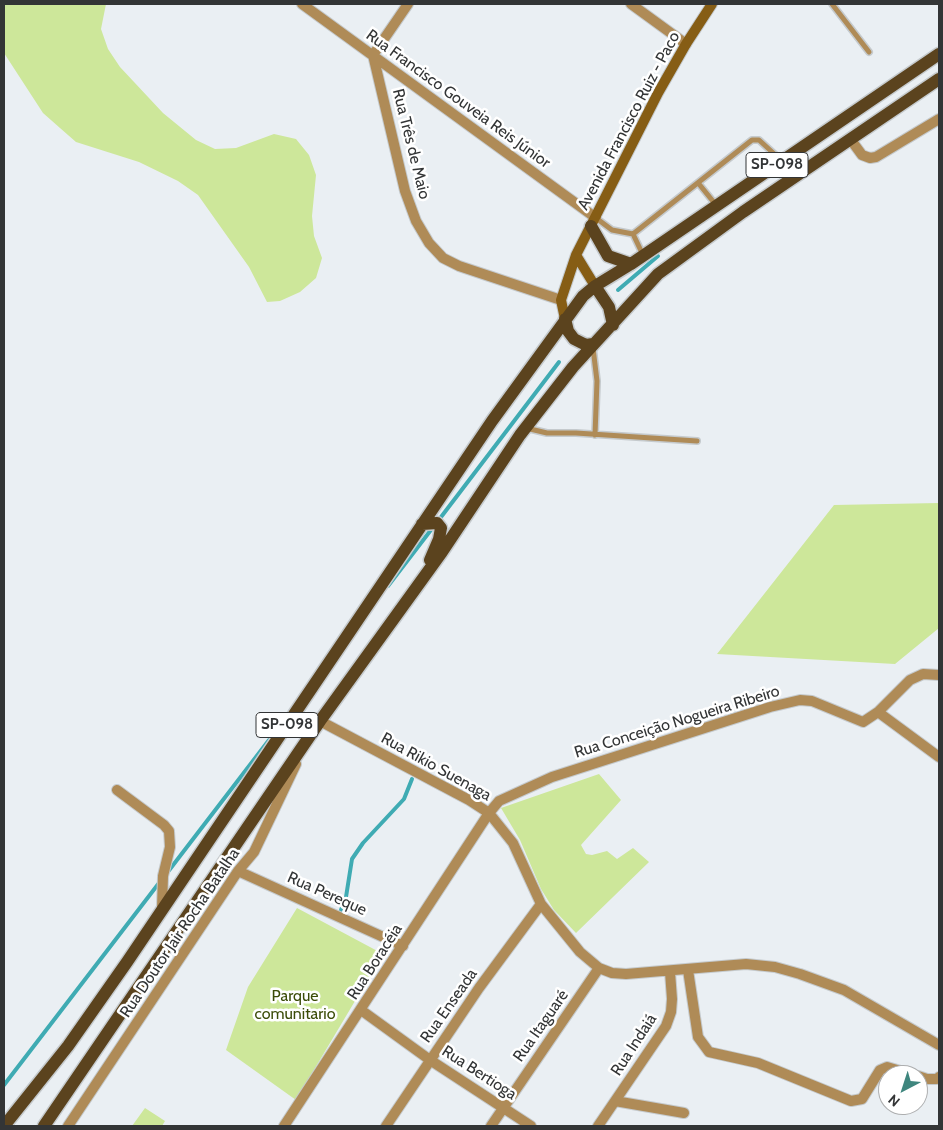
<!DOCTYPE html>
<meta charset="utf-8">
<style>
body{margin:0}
#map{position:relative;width:943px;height:1130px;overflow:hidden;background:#eaeff3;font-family:Cabin,sans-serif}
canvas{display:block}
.frame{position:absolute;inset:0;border:5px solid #333536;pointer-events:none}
.north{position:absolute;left:878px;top:1065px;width:50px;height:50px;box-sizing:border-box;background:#fff;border:1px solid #adaeaf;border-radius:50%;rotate:220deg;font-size:14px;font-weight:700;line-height:20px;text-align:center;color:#333536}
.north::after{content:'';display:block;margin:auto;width:18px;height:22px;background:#3f867e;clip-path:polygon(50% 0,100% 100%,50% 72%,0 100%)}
</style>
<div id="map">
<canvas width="943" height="1130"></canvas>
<div class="frame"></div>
<div class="north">N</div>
</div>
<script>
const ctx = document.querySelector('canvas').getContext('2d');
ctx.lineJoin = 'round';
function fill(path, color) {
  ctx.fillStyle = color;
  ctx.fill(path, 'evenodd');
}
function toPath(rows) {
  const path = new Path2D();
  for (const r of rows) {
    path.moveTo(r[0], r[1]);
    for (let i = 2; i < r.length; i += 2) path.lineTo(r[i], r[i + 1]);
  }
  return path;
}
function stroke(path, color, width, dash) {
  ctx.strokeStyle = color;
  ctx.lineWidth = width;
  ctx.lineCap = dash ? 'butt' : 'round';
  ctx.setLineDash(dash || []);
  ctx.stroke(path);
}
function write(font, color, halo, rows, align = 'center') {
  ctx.font = font + ' Cabin,sans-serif';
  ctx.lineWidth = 5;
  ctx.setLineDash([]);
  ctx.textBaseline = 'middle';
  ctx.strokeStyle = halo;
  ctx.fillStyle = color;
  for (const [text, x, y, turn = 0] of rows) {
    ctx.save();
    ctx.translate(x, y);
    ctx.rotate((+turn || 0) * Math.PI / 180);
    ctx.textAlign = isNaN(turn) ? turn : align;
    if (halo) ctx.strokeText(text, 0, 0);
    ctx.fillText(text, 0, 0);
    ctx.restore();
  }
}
const green = toPath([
 [4,4,106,4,101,29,108,49,120,67,163,113,196,140,215,149,236,148,274,134,296,139,309,155,316,175,312,216,314,236,322,258,316,278,300,292,280,301,267,302,249,267,198,195,178,181,139,162,76,142,60,128,43,113,4,53],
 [939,503,939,628,895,664,717,654,834,505],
 [599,774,621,800,581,845,586,854,592,855,607,851,617,859,633,848,649,862,576,933,554,910,541,889,520,840,501,808],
 [297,908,383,954,296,1100,226,1050,248,987],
 [145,1108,165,1121,162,1126,132,1126]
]);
const stream = toPath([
 [618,290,658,256],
 [438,521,559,362],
 [388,586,434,526],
 [167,873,269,740],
 [341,910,346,897,352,859,363,843,404,799,412,779],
 [4,1085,159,883]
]);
const lane = toPath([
 [832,4,869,52],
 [699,184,716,205],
 [596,218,612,230,633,234],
 [643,255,633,234,752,140,759,140,782,161],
 [593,348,597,381,595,435],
 [526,428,547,433,576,433,697,441]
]);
const street = toPath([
 [302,4,596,218],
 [408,4,373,55,405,191,416,221,429,243,443,258,459,266,561,300],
 [631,4,686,44],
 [851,140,862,155,870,158,876,157,939,119],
 [878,712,939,757],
 [320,721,469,800,489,813,513,843,541,904,580,952,599,968,612,973,626,974,746,964,775,967,800,974,844,990,939,1045],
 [117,790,164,825,169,831,170,847,163,876,162,908],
 [238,871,403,946],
 [688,970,698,1037,709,1052,758,1063,851,1101,862,1099,880,1070,887,1067,914,1075],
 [361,1010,430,1060,531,1126],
 [918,1076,927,1079,937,1079,939,1077],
 [615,1101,684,1113],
 [68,1126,238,871,254,852,296,764],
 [284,1126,489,813,499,801,552,777,770,707,800,700,812,701,863,722,878,712,910,680,923,674,939,675],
 [386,1126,479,988,541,904],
 [491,1126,599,968],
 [598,1126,666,1026,671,1012,672,999,670,972]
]);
const secondary = toPath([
 [576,255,595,286],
 [565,319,561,300,576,255,658,93,686,44,712,4]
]);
const primary = toPath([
 [591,226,608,256,631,264],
 [595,286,609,307,613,325],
 [565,319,568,331,574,339,586,345,593,344],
 [422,524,437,523,441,528,439,539,430,560],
 [4,1126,68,1046,127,962,492,421,583,296,595,286,631,264,939,54],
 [44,1126,320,721,442,552,520,435,573,367,658,274,743,212,939,79]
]);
const shields = [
 [777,165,62],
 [287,725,62]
];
const shieldNames = [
 ["SP-098",777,165],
 ["SP-098",287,725]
];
const streetNames = [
 ["Rua Francisco Gouveia Reis Júnior",458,99,36],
 ["Avenida Francisco Ruiz - Paco",629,121,-62],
 ["Rua Três de Maio",411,144,76],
 ["Rua Conceição Nogueira Ribeiro",677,722,-17],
 ["Rua Rikio Suenaga",436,767,29],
 ["Rua Pereque",327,894,24],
 ["Rua Doutor Jair Rocha Batalha",180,933,-56],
 ["Rua Boracéia",375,962,-57],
 ["Rua Enseada",449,1006,-55],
 ["Rua Itaguaré",541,1026,-55],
 ["Rua Indaiá",634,1045,-57],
 ["Rua Bertioga",479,1073,33]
];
const parkNames = [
 ["Parque",295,996],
 ["comunitario",295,1014]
];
fill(green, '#cde79a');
stroke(stream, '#3fabb3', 4);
stroke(lane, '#c5cacd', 8);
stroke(street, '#c5cacd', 12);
stroke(secondary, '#c5cacd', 12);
stroke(primary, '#c5cacd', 15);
stroke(lane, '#af8b57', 5);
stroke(street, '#af8b57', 10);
stroke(secondary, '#865d15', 10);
stroke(primary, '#5b431e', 12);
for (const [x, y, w] of shields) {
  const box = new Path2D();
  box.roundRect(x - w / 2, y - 12.5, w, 25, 4);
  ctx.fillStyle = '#fff';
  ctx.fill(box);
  stroke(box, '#333536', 1);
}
write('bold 15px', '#333536', null, shieldNames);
write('16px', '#333536', '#fff', streetNames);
write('16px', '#3b4c08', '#fff', parkNames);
</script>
